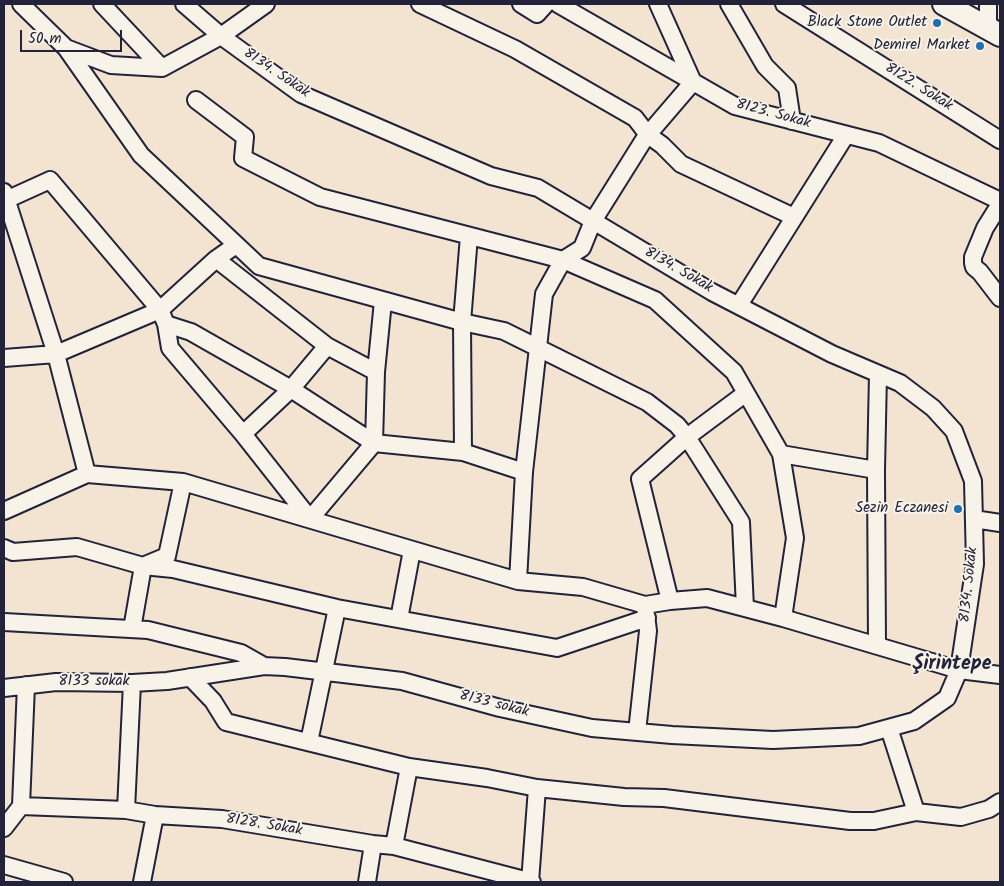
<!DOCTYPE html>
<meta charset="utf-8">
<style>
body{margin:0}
#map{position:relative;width:1004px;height:886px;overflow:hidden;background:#f3e4d1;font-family:Kalam,sans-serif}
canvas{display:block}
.frame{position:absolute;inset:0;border:5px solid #22223b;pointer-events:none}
.scale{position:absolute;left:20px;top:30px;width:102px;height:22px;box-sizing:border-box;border:2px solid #22223b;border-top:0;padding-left:6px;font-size:15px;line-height:18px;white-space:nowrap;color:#22223b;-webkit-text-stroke:4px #f7f3e8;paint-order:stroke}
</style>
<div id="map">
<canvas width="1004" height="886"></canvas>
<div class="frame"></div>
<div class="scale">50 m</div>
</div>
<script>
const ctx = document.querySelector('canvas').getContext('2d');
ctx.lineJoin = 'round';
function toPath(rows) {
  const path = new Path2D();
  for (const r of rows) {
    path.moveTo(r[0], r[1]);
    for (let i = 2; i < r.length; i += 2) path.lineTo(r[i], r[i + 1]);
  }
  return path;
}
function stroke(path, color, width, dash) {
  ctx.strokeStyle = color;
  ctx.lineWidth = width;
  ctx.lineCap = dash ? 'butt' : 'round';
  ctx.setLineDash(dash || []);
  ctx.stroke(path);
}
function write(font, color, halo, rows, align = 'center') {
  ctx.font = font + ' Kalam,sans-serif';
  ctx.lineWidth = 4;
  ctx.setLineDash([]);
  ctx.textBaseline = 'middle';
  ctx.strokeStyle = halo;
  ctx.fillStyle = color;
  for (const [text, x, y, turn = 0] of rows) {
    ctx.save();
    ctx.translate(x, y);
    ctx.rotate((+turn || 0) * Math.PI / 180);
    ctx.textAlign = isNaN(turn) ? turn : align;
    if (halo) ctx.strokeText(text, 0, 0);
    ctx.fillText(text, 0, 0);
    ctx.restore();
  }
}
const street = toPath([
 [21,4,66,48,111,65,162,68,221,36,266,4],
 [102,4,162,68],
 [420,4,515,49,635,118,648,135,662,145,681,164,794,217],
 [521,4,537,14,546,4],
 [558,4,735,106,879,143,1000,201],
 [729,4,765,66,787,88,792,121],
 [784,4,1000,140],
 [988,4,988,28],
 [66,48,141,155,259,266,462,322,504,331,647,402,677,425,687,437,741,522,745,608],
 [196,100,245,137,243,158,320,197,563,260,655,300,734,372,781,454,795,538,783,618],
 [4,192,56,354,160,310,216,259,236,245],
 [6,200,50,180,160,310,166,324,170,348,243,434,310,519,374,443,376,372,383,301],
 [1000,204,985,228,973,257,973,263,974,267,980,272,1000,298],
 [216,259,327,346,376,372],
 [739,305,846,135],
 [166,324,191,332,291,389,374,443,463,452,524,472],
 [4,358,56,354,87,474],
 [243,434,291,389,327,346],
 [463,452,462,322,469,236],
 [781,454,876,470],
 [4,511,87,474,183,482,518,581,583,587,645,605,670,601,707,598,783,618,959,670,1000,675],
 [974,519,1000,523],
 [4,548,13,552,77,547,143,566,167,556,183,482],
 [518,581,524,472,544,294,563,260,582,248,593,221,645,138,693,82,658,4],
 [670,601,640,479,687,437,746,393],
 [399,619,412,550],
 [4,622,148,630,241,653,264,666],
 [132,629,143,566,173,569,337,608,557,648,647,618],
 [877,646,876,470,878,374],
 [190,677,213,701,226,722,409,767,487,778,537,788,624,797,664,798,850,821,874,821,916,812,961,817,989,809,1000,802],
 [4,688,56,682,132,683,167,681,264,666,285,667,402,681,500,708,592,728,672,735,773,740,859,736,914,721,947,698,959,670,975,564,973,481,954,431,933,408,900,383,832,354,712,292,538,188,491,176,301,94,221,36,184,4],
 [889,728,916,812],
 [637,732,648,631,645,607],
 [309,742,337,608],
 [21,806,26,685],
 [126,810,132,683],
 [4,828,21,806,126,810,155,815,222,819,373,844,394,846,532,882],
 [394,846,409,767],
 [4,865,64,882],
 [142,882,155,815],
 [367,882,373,844],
 [530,882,537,788]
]);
const secondary = toPath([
 [944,4,1000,35]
]);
const markers = [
 [937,23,5,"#1f6fb2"],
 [980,46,5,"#1f6fb2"],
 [958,509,5,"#1f6fb2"]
];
const poiNames = [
 ["Black Stone Outlet",927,23],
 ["Demirel Market",970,46],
 ["Sezin Eczanesi",948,509]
];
const streetNames = [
 ["8134. Sokak",276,74,34],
 ["8122. Sokak",918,88,32],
 ["8123. Sokak",773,115,15],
 ["8134. Sokak",678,271,30],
 ["8134. Sokak",970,585,-84],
 ["8133 sokak",94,682],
 ["8133 sokak",494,705,14],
 ["8128. Sokak",264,826,9]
];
const districtNames = [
 ["Şirintepe",952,666]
];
stroke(street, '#22223b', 20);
stroke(secondary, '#22223b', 26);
stroke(street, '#f7f3e8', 16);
stroke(secondary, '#f7f3e8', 22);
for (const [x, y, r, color] of markers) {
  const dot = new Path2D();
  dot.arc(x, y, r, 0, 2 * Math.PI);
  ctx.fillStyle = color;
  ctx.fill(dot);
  stroke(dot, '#f7f3e8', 2);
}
write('15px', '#22223b', '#f7f3e8', poiNames, 'right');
write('15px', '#22223b', '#f7f3e8', streetNames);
write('bold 20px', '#22223b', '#f7f3e8', districtNames);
</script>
